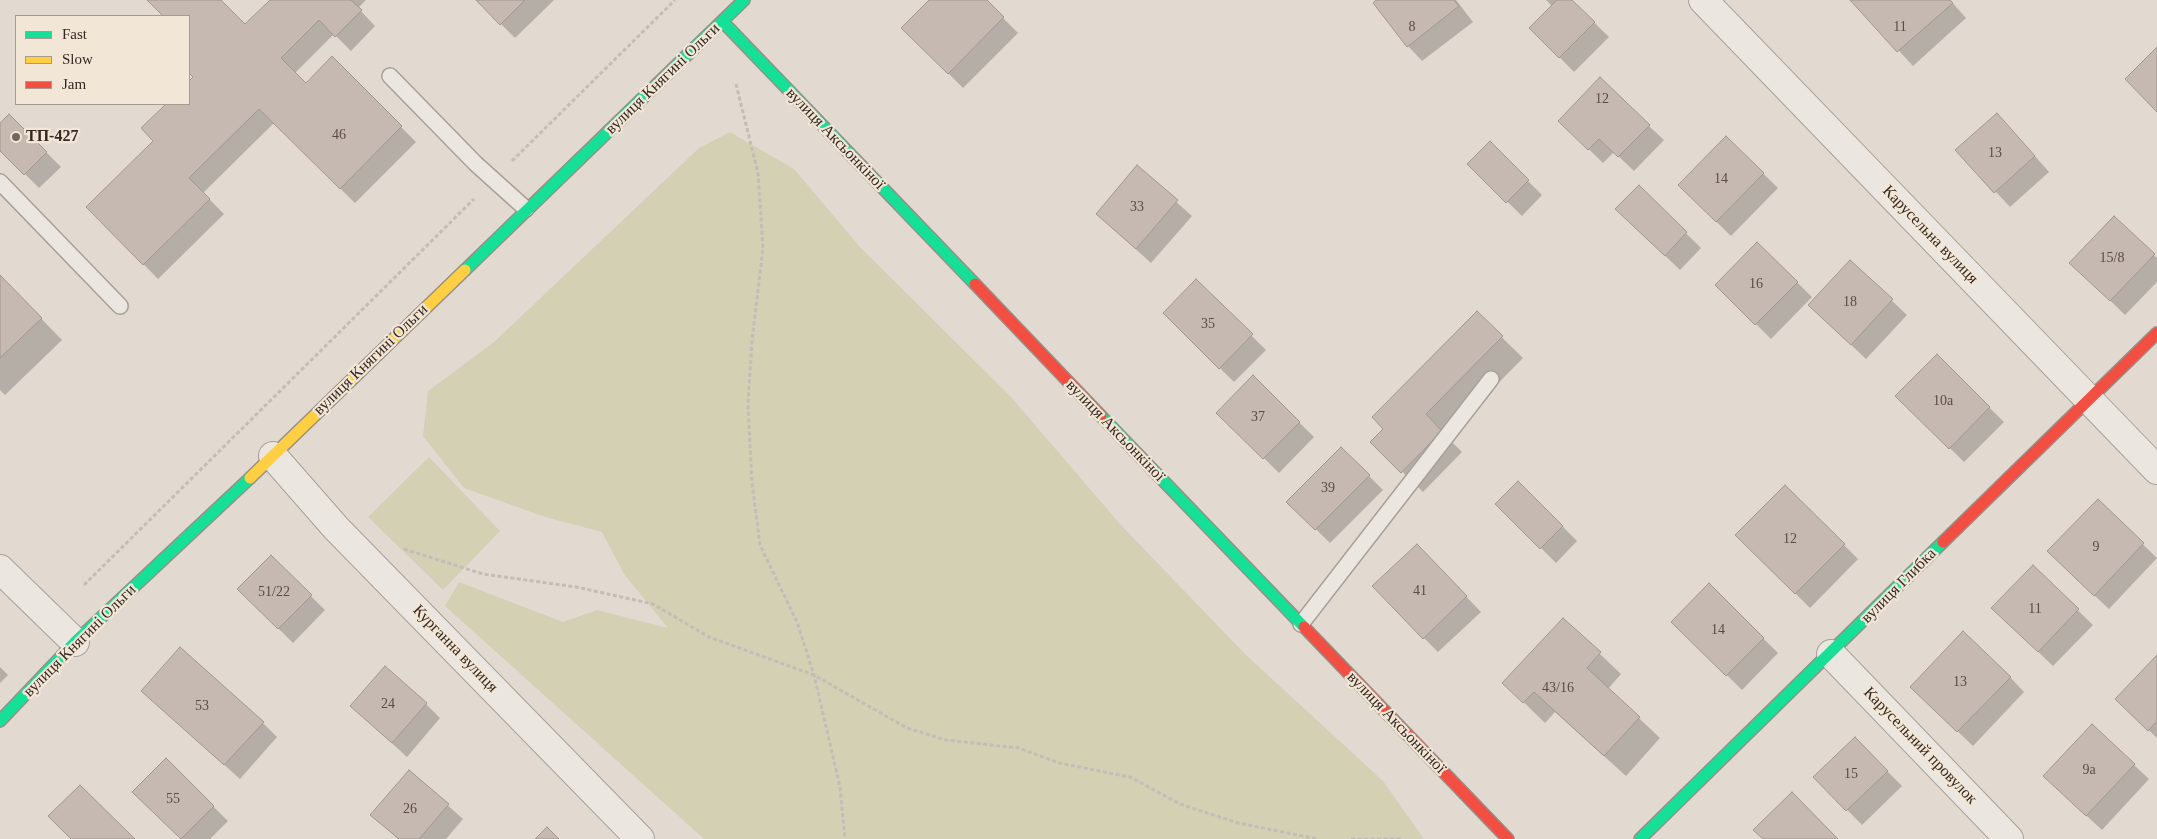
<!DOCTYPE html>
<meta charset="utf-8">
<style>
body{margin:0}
#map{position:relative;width:2157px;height:839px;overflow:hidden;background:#e2dad0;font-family:"Times New Roman",serif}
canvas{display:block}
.legend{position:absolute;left:15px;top:15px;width:175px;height:90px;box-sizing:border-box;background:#f2e7d7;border:1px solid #a79b8e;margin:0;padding:6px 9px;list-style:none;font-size:15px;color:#362821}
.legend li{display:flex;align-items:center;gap:10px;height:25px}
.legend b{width:25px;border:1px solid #a79b8e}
</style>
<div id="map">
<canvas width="2157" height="839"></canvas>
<ul class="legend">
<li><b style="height:6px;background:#16e098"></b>Fast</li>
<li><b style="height:6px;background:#ffcf43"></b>Slow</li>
<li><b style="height:6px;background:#f24e42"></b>Jam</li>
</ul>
</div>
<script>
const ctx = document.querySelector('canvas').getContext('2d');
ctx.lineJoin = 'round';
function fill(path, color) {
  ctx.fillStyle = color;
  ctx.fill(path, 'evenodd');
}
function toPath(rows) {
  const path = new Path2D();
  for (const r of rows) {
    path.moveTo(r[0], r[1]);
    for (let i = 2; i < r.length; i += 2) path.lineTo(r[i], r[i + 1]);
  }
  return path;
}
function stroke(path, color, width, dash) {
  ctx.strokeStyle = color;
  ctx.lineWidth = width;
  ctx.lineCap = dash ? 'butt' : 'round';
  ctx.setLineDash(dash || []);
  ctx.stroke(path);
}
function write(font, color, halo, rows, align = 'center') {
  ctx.font = font + ' "Times New Roman",serif';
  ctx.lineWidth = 4.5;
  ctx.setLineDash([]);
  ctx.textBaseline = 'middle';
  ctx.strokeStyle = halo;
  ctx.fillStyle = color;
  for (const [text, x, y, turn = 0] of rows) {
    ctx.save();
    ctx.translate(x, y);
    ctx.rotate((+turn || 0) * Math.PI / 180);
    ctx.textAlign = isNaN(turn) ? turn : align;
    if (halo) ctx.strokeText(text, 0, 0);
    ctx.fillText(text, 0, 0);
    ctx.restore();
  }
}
const green = toPath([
 [730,132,794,169,861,248,1011,397,1120,524,1245,654,1383,781,1424,839,704,839,445,606,459,582,563,622,597,610,668,628,624,574,602,532,545,517,464,488,423,436,428,391,494,342,699,148],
 [429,457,500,531,443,590,368,517]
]);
const shadow = toPath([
 [149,0,219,0,245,26,271,0,366,0,358,8,375,26,351,51,334,34,295,73,306,84,332,58,416,142,355,203,274,123,203,193,224,214,158,279,88,207,155,141,143,128,167,104,189,104,189,82,194,77,189,71,189,16,165,16],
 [477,0,554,0,515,38],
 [930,0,985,0,1018,33,963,88,903,28],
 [1378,0,1456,0,1473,22,1422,61,1408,46],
 [1546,0,1571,0,1609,37,1574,72,1531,28,1552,6],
 [1852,0,1950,0,1966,18,1913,66],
 [9,115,61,167,39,188,0,149,0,125],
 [1560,121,1649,126,1664,140,1634,171,1614,152,1603,163],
 [2011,129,2049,172,2010,207,1957,150],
 [1726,137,1778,188,1731,236,1679,185],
 [1490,143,1542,195,1522,216,1469,164],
 [1137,167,1192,216,1151,263,1097,214],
 [1639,187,1701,248,1680,270,1631,223],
 [2114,217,2157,258,2157,282,2125,315,2086,277],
 [1758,244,1812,297,1771,339,1717,285],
 [1850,261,1907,315,1866,359,1824,319],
 [0,276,62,340,5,395,0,390],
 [1196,281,1266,350,1234,382,1164,313],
 [1477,313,1523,358,1446,436,1462,452,1423,492,1372,442],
 [1937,356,2004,422,1964,462,1897,396],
 [1253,377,1314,437,1279,473,1218,413],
 [1341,448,1383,490,1330,543,1288,502],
 [1518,482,1577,541,1556,563,1497,504],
 [1785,486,1858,559,1810,608,1737,535],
 [2098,501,2157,558,2109,609,2063,566],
 [271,557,325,610,293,643,239,589],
 [1431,560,1481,612,1438,652,1424,638],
 [2033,567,2093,625,2053,666,2008,623],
 [1709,585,1778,653,1742,690,1673,622],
 [1563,619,1621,674,1608,689,1660,738,1626,776,1555,712,1545,723,1504,683],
 [2157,656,2157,738,2131,713],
 [0,667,8,675,0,683],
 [2010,677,2024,692,1973,746,1926,701],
 [142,691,263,723,277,737,240,779],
 [426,704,440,718,407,757,351,706],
 [1855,739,1902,786,1862,825,1815,777],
 [166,760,228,821,210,839,181,839,134,792],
 [2134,765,2149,779,2102,830,2060,791],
 [409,771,463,819,446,839,398,839,372,815]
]);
const building = toPath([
 [147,0,221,0,245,24,270,0,351,0,362,10,335,37,319,20,281,58,306,83,332,56,402,126,340,189,259,109,189,178,210,199,143,265,86,207,153,141,141,128,166,104,189,104,189,81,193,77,189,73,189,16,163,16,147,0],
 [476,0,525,0,500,25,476,0],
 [929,0,987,0,1004,17,948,74,901,28,929,0],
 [1376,0,1454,0,1459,6,1407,47,1373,3,1376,0],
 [1557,0,1572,0,1595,22,1559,58,1529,28,1557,0],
 [1850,0,1950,0,1953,3,1897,52,1850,0],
 [2157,47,2157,112,2125,79,2157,47],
 [1600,77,1650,125,1618,157,1599,139,1588,150,1558,121,1600,77],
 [1997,113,2035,156,1994,193,1955,150,1997,113],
 [9,114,47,152,24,175,0,151,0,123,9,114],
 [1726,136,1764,173,1716,222,1678,185,1726,136],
 [1490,141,1529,180,1506,203,1467,164,1490,141],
 [1137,165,1178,200,1136,249,1096,214,1137,165],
 [1639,185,1687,232,1665,256,1615,209,1639,185],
 [2114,216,2155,254,2110,301,2069,263,2114,216],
 [1757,242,1798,282,1755,325,1715,285,1757,242],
 [1850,260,1893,299,1851,345,1808,305,1850,260],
 [0,275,42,318,0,358,0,275],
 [1196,279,1253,334,1219,369,1163,313,1196,279],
 [1477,311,1503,336,1426,414,1442,431,1401,473,1370,442,1383,429,1372,417,1477,311],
 [1937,354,1990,407,1949,449,1895,396,1937,354],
 [1253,375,1300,422,1263,459,1216,413,1253,375],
 [1341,447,1370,475,1315,530,1286,502,1341,447],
 [1518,481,1563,526,1540,549,1495,504,1518,481],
 [1785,485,1845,544,1795,594,1735,535,1785,485],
 [2098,499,2144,543,2094,596,2047,551,2098,499],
 [1417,544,1467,596,1423,639,1372,586,1417,544],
 [271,555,312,595,278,629,237,589,271,555],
 [2033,565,2079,609,2038,652,1991,608,2033,565],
 [1709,583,1764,638,1726,676,1671,622,1709,583],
 [1563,618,1601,652,1587,668,1640,717,1604,756,1534,692,1523,703,1502,683,1563,618],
 [1963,631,2011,677,1957,732,1910,687,1963,631],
 [180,647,264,722,224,765,141,691,180,647],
 [2157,655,2157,721,2148,731,2115,699,2157,655],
 [385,666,427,703,392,743,350,706,385,666],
 [2092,724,2135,764,2086,816,2043,776,2092,724],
 [1855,737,1888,771,1846,811,1813,777,1855,737],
 [166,758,214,806,181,839,132,792,166,758],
 [409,770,449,804,419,839,399,839,370,815,409,770],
 [80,785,135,839,71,839,48,816,80,785],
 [1792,792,1838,839,1763,839,1753,830,1792,792],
 [547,827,559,839,535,839,547,827]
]);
const path = toPath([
 [736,84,758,173,763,248,752,341,748,404,752,483,760,545,797,622,814,675,840,787,845,839],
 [512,161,675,0],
 [404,549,483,574,576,587,653,604,709,637,814,675,907,728,946,740,1019,748,1059,763,1130,777,1180,804,1238,823,1318,839],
 [84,585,474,199],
 [1351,839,1402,839]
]);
const lane = toPath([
 [390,76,476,164,526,209],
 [0,182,120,306],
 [1301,624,1491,379]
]);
const street = toPath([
 [1703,0,2157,470],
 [273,456,336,528,640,839],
 [0,569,75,642],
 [1831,654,2009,839]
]);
const fast = toPath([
 [723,22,975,284],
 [465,270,744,0],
 [1101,416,1304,627],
 [0,721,75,642,250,478],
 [1640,839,1943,542]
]);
const slow = toPath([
 [250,478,465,270]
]);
const jam = toPath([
 [975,284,1101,416],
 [1943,542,2157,333],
 [1304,627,1508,839]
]);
const markers = [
 [16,137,5,"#72665e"]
];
const numberNames = [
 ["8",1412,27],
 ["11",1900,27],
 ["12",1602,99],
 ["46",339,135],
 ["13",1995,153],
 ["14",1721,179],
 ["33",1137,207],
 ["15/8",2112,258],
 ["16",1756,284],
 ["18",1850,302],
 ["35",1208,324],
 ["10а",1943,401],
 ["37",1258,417],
 ["39",1328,488],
 ["12",1790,539],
 ["9",2096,547],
 ["41",1420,591],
 ["51/22",274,592],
 ["11",2035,609],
 ["14",1718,630],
 ["13",1960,682],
 ["43/16",1558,688],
 ["24",388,704],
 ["53",202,706],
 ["9а",2089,770],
 ["15",1851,774],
 ["55",173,799],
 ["26",410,809]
];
const streetNames = [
 ["вулиця Княгині Ольги",663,79,-44],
 ["вулиця Аксьонкіної",835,139,46],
 ["Карусельна вулиця",1930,235,46],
 ["вулиця Княгині Ольги",371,360,-44],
 ["вулиця Аксьонкіної",1115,431,46],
 ["вулиця Глибка",1899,586,-45],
 ["вулиця Княгині Ольги",80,641,-45],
 ["Курганна вулиця",455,649,46],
 ["вулиця Аксьонкіної",1396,723,46],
 ["Карусельний провулок",1920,746,46]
];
const poiNames = [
 ["ТП-427",26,137]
];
fill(green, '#d3d0b4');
fill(shadow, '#0003');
fill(building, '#c6b9b1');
stroke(building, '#a2968f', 1);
stroke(lane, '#a8a098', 18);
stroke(street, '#a8a098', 30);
stroke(fast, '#978f88', 14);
stroke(slow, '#978f88', 14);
stroke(jam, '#978f88', 14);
stroke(path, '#c3bdb7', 3, [4, 2.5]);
stroke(lane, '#ebe7e0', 15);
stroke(street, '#ebe7e0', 28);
stroke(fast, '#16e098', 11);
stroke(slow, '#ffcf43', 11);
stroke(jam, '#f24e42', 11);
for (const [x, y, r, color] of markers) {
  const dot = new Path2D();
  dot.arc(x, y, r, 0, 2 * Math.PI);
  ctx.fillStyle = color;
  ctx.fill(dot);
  stroke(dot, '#f2e7d7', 2);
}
write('14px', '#5a4c45', null, numberNames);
write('16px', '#362821', '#f2e7d7', streetNames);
write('bold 16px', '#362821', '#f2e7d7', poiNames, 'left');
</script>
